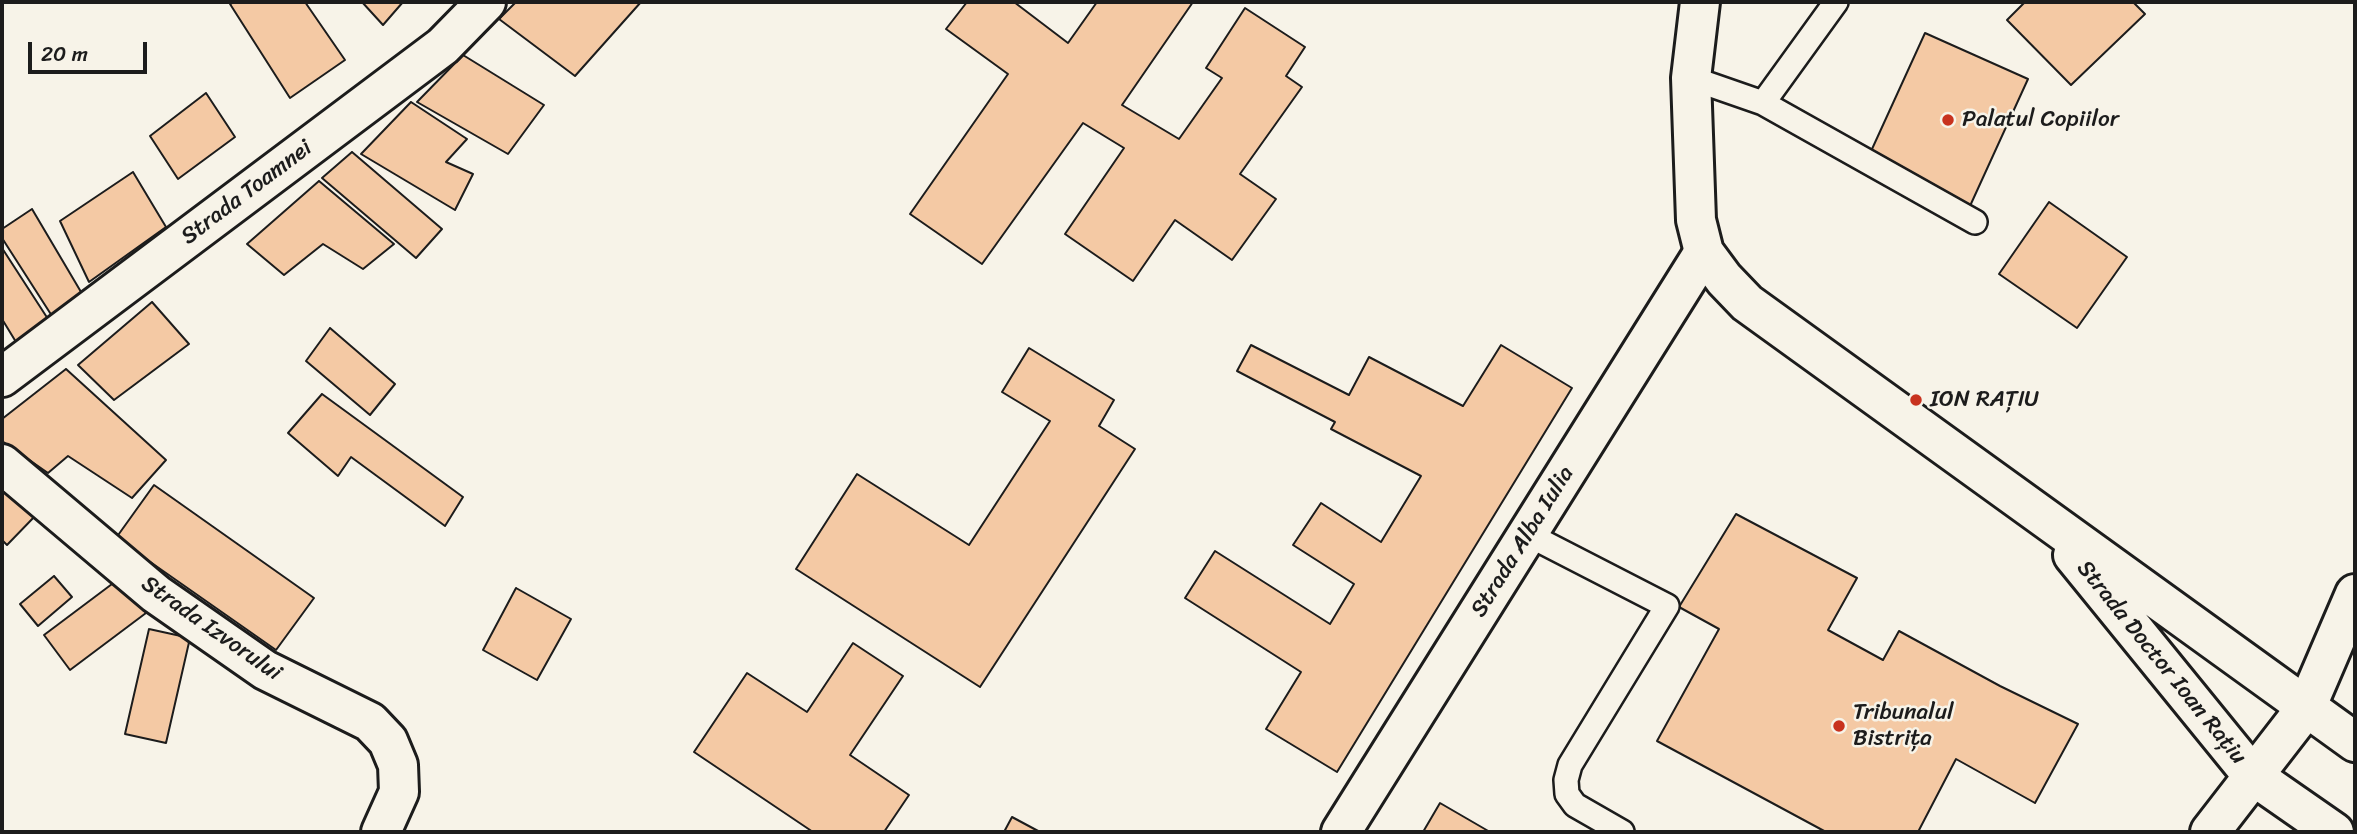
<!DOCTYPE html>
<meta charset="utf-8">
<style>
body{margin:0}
#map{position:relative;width:2357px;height:834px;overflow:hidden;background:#f7f3e8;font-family:Sriracha,sans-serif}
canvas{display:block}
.frame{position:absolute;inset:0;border:4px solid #1c1c1c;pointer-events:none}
.scale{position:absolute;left:28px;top:42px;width:119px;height:32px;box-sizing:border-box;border:4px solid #1c1c1c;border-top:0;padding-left:9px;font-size:21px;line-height:24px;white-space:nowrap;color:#1c1c1c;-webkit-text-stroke:5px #f7f3e8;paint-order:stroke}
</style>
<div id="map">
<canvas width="2357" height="834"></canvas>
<div class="frame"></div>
<div class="scale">20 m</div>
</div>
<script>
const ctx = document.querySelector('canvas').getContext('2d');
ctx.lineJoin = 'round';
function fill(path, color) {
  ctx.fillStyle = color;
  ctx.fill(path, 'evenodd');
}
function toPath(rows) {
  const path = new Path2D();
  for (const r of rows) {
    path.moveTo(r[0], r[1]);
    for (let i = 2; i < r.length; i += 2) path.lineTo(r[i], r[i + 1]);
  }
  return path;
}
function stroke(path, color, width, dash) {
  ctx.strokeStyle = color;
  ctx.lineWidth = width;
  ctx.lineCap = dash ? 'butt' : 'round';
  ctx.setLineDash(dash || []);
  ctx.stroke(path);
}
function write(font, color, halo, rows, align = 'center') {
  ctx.font = font + ' Sriracha,sans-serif';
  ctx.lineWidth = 5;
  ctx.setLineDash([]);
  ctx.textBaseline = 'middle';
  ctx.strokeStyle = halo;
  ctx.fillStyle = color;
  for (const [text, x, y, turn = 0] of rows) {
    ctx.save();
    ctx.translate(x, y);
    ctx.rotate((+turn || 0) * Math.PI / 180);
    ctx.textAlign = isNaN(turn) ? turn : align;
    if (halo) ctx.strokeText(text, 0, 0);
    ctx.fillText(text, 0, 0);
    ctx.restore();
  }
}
const building = toPath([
 [234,2,305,2,345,60,290,98,230,4,234,2],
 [362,2,403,2,383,25,362,2],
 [516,2,641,2,575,76,499,19,516,2],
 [967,2,1014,2,1068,43,1097,2,1193,2,1122,105,1179,139,1222,78,1206,68,1245,8,1305,47,1286,76,1302,87,1240,174,1276,199,1232,260,1175,220,1133,281,1065,234,1124,148,1083,123,982,264,910,214,1008,74,946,29,967,2],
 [2025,2,2133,2,2145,14,2071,85,2007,20,2025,2],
 [1925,33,2028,79,1970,206,1867,160,1925,33],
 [463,55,544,105,508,154,417,102,463,55],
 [206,93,235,137,178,179,150,136,206,93],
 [411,102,467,139,446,162,473,174,455,210,361,154,411,102],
 [352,152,442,229,416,258,322,178,352,152],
 [133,172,166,227,89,282,60,221,133,172],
 [319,181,394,244,363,269,323,244,284,275,247,244,319,181],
 [2049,202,2127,257,2077,328,1999,274,2049,202],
 [32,209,84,297,52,316,2,238,2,229,32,209],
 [2,248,48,319,16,342,2,319,2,248],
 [152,302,189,344,114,400,78,365,152,302],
 [330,328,395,384,370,415,306,361,330,328],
 [1251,345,1349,395,1369,357,1463,406,1501,345,1572,388,1337,772,1266,729,1301,672,1185,598,1215,551,1330,624,1354,584,1293,545,1321,503,1381,542,1421,476,1331,429,1335,422,1237,371,1251,345],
 [1029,348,1114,400,1099,426,1135,449,980,687,796,569,857,474,969,545,1050,421,1002,392,1029,348],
 [66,369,166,460,132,498,68,456,48,473,2,441,2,419,66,369],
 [322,394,463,497,445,526,351,457,338,476,288,433,322,394],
 [2,481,37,514,7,545,2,540,2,481],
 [154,485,314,598,276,650,116,538,154,485],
 [1736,514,1857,578,1828,630,1883,660,1899,631,2000,686,2078,724,2035,803,1956,759,1918,832,1826,832,1657,741,1719,629,1679,607,1736,514],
 [54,576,72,597,38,626,20,604,54,576],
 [120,578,146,613,70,670,44,635,120,578],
 [516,588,571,619,537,680,483,650,516,588],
 [149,629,190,638,166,743,125,734,149,629],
 [853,643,903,676,850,755,909,795,884,832,813,832,694,752,747,673,807,712,853,643],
 [1440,803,1490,832,1423,832,1440,803],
 [1012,817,1040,832,1004,832,1012,817]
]);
const service = toPath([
 [1691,78,1763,103,1975,222],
 [1763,103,1836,2],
 [1527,534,1667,606,1570,765,1566,780,1567,794,1575,805,1622,832]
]);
const minor = toPath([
 [2,377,443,46,486,2],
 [2,464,156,594,265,670,370,722,388,741,398,765,399,792,381,832],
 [2306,708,2355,594],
 [1341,832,1704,252]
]);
const tertiary = toPath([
 [2210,832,2306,708]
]);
const secondary = toPath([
 [1700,2,1691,78,1696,220,1704,252,1724,279,1747,303,2355,742],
 [2073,555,2252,775,2334,832]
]);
const markers = [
 [1948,120,7,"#c8321e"],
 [1916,400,7,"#c8321e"],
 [1839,726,7,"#c8321e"]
];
const poiNames = [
 ["Palatul Copiilor",1962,120],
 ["ION RAȚIU",1930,400],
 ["Tribunalul",1853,713],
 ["Bistrița",1853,739]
];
const streetNames = [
 ["Strada Toamnei",247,193,-37],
 ["Strada Alba Iulia",1523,542,-58],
 ["Strada Izvorului",211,629,35],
 ["Strada Doctor Ioan Rațiu",2161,663,51]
];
fill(building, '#f4c9a4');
stroke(building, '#1c1c1c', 2);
stroke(service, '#1c1c1c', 28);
stroke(minor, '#1c1c1c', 44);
stroke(tertiary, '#1c1c1c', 44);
stroke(secondary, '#1c1c1c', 44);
stroke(service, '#f7f3e8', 23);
stroke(minor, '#f7f3e8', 38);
stroke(tertiary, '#f7f3e8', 38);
stroke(secondary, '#f7f3e8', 38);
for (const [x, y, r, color] of markers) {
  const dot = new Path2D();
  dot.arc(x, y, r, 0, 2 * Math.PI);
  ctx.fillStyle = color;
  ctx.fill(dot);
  stroke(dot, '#f7f3e8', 2.5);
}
write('23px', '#1c1c1c', '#f7f3e8', poiNames, 'left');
write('23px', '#1c1c1c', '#f7f3e8', streetNames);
</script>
